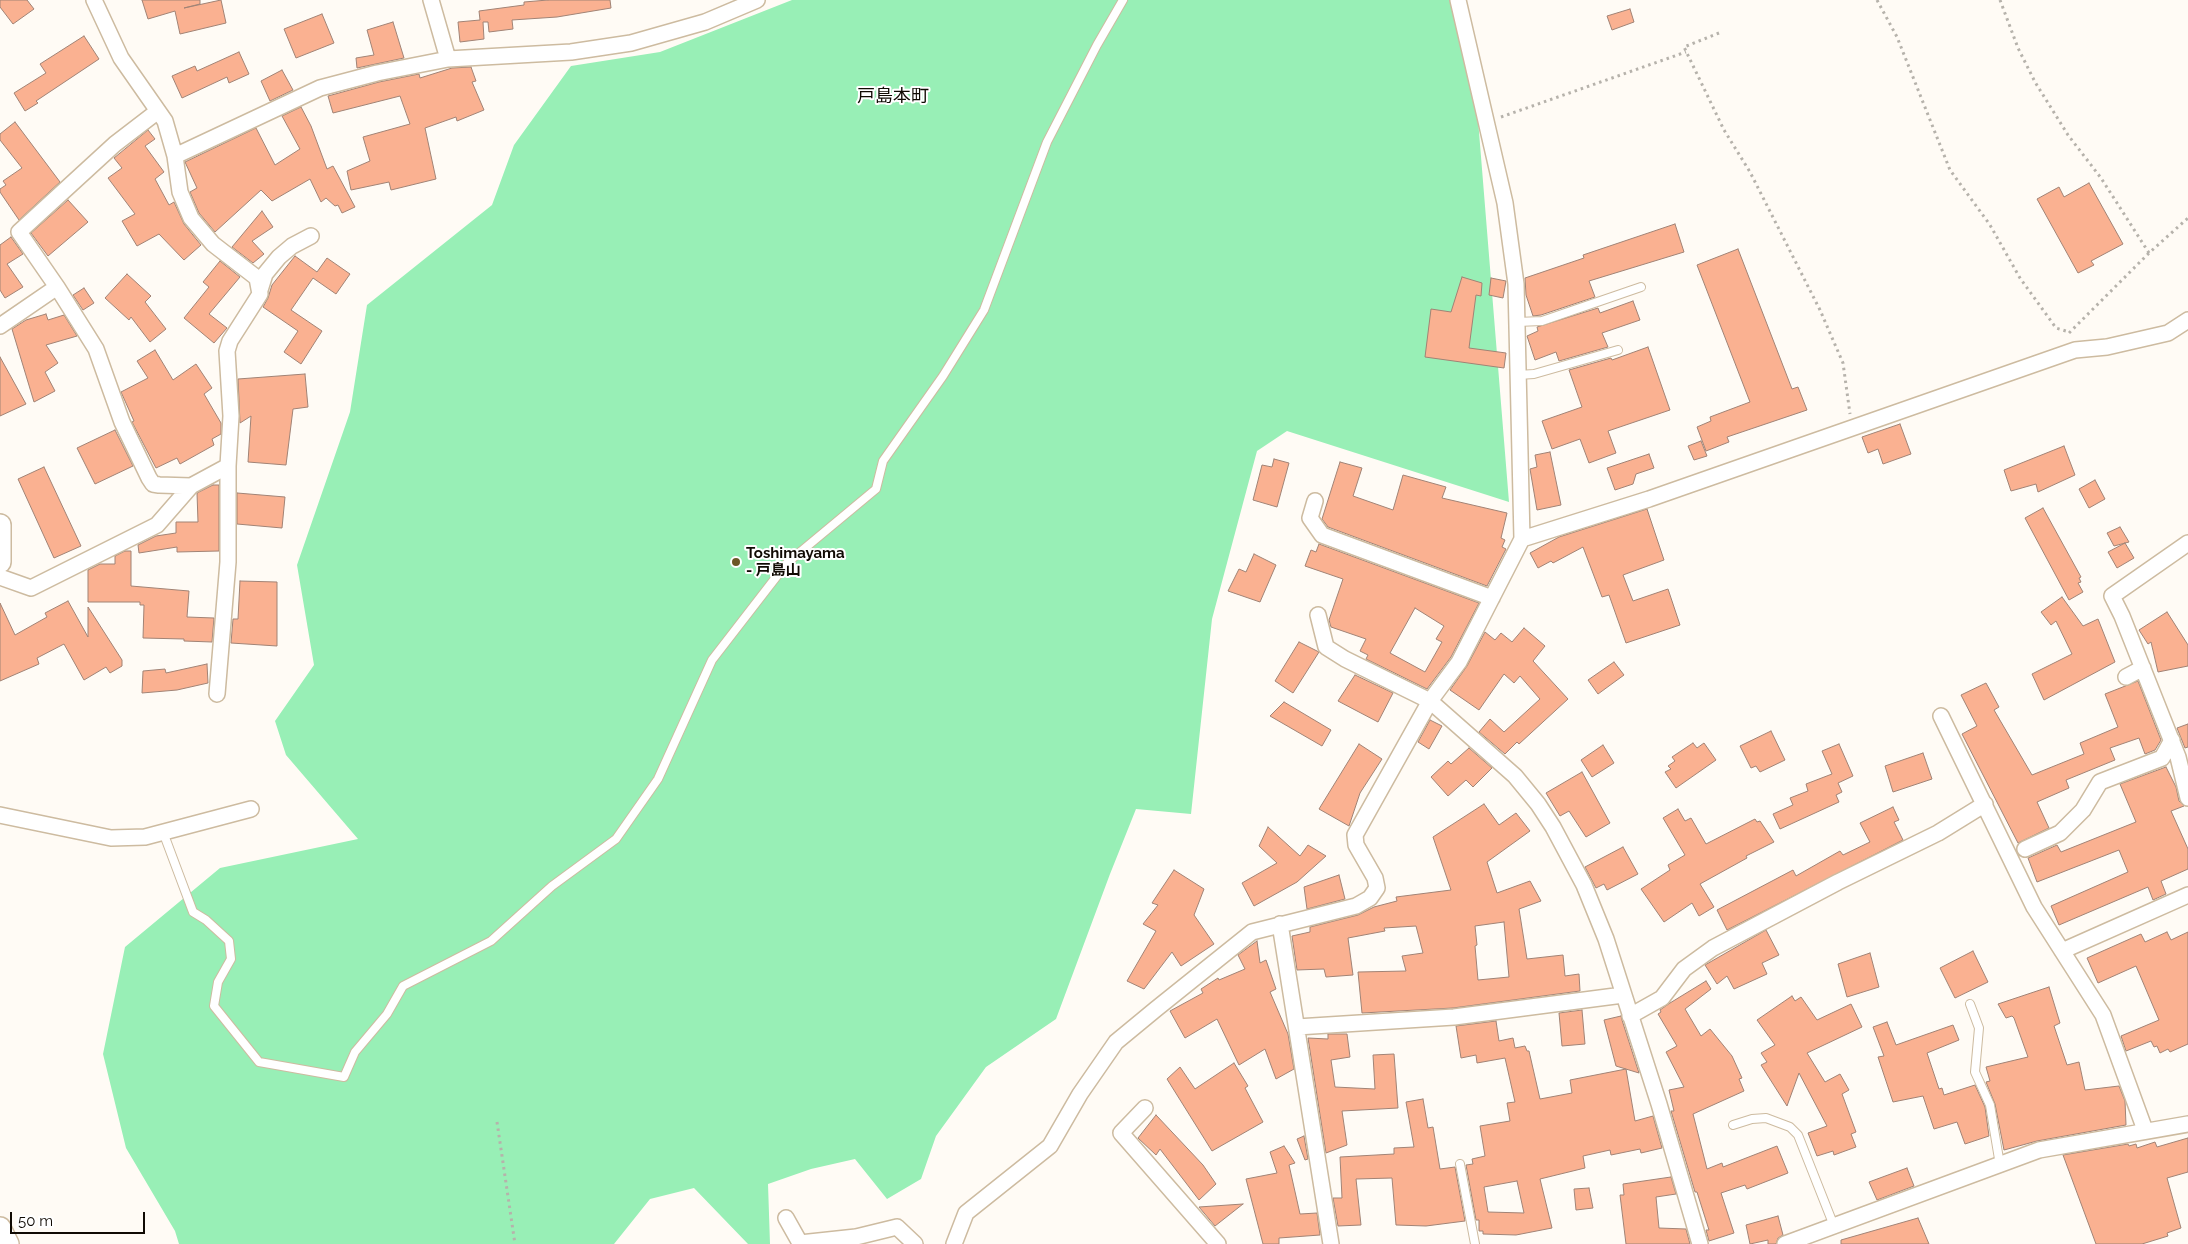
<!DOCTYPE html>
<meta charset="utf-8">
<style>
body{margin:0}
#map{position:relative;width:2188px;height:1244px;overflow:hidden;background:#fffbf5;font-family:Raleway,sans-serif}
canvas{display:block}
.scale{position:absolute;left:10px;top:1212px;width:135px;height:22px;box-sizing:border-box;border:2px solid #100a03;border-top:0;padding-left:6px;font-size:15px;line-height:18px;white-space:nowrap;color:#100a03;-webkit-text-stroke:4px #fff;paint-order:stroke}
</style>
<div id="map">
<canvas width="2188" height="1244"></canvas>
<div class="scale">50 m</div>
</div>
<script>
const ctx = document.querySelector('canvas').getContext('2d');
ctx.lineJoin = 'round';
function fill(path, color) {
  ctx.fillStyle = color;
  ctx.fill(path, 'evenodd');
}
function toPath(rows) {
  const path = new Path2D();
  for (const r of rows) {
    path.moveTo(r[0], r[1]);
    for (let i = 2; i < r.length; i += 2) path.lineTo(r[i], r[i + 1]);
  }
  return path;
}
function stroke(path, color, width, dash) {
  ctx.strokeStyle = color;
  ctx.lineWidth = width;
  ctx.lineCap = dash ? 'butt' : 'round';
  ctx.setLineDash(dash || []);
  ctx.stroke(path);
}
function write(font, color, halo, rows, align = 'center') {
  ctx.font = font + ' Raleway,"Noto Sans JP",sans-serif';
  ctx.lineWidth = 4;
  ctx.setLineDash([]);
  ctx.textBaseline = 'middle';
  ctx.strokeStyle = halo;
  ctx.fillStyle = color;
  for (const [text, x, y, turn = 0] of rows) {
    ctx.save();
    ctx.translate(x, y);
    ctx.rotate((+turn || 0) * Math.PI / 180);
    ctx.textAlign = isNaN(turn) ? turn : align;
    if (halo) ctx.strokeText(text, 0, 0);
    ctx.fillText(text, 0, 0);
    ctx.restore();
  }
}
const green = toPath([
 [792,0,1458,0,1473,58,1509,502,1287,431,1257,451,1212,619,1191,814,1136,809,1110,874,1056,1019,986,1067,936,1136,921,1179,887,1199,855,1159,811,1169,768,1184,770,1244,748,1244,694,1188,650,1199,614,1244,179,1244,175,1231,126,1148,103,1054,125,947,220,868,358,839,286,755,275,721,314,665,297,565,350,412,367,305,492,205,514,145,571,66,660,52]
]);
const building = toPath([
 [0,0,27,0,34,9,13,24,0,7,0,0],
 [142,0,200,0,200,4,184,8,221,0,226,23,180,34,175,11,148,19,142,0],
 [548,0,610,0,611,8,557,17,512,20,513,29,489,32,488,22,483,22,484,39,460,42,458,22,480,20,479,11,524,5,524,2,548,0],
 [1630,9,1634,22,1612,30,1607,16,1630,9],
 [322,14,334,43,296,58,284,29,322,14],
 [393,22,404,58,357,68,356,58,374,55,367,30,393,22],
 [84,36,99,59,36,101,38,103,25,111,14,93,46,73,40,64,84,36],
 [239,52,249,74,229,83,227,77,182,98,172,76,195,66,197,71,239,52],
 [471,67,476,81,472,82,484,110,457,121,456,117,425,128,436,179,391,190,389,182,351,190,347,171,370,161,363,137,410,124,400,96,333,113,328,96,379,82,419,74,420,78,452,68,471,67],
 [282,70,293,90,270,101,261,81,282,70],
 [301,107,311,126,327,169,333,166,355,207,342,213,338,205,335,206,326,198,321,202,310,179,272,201,261,190,215,232,199,213,190,192,197,188,185,162,256,128,275,165,300,149,282,116,301,107],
 [15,122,60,182,19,220,0,192,0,189,6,185,3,181,22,168,0,140,0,134,15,122],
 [148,130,155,139,145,146,164,172,155,179,169,205,174,202,184,224,201,245,184,260,159,234,137,246,122,221,135,214,108,178,122,168,114,158,148,130],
 [2089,183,2123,244,2091,261,2094,265,2078,273,2037,199,2059,187,2064,197,2089,183],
 [68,200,88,222,48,256,31,233,68,200],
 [262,211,273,227,252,241,264,254,253,263,232,247,262,211],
 [1675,224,1684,252,1589,281,1595,297,1541,315,1533,316,1526,295,1525,278,1584,258,1583,255,1675,224],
 [11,237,23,254,7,264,23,287,5,298,0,290,0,245,11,237],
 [1738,249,1792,389,1798,387,1807,410,1727,437,1729,442,1706,451,1697,427,1711,421,1710,417,1750,402,1697,265,1738,249],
 [295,256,317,272,327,258,350,274,336,294,313,278,291,310,322,331,301,364,284,352,298,331,263,307,268,298,272,285,295,256],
 [220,261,240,277,209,314,227,328,214,343,184,318,209,287,203,282,220,261],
 [127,274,151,296,145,302,166,329,150,342,131,317,129,320,105,298,127,274],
 [1462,277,1482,283,1481,296,1476,295,1469,348,1506,353,1504,368,1425,357,1431,309,1451,312,1462,277],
 [1491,278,1506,281,1503,298,1489,295,1491,278],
 [84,288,94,303,83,310,73,295,84,288],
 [1633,301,1640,320,1602,333,1608,347,1559,361,1556,352,1535,360,1527,336,1538,331,1537,327,1598,308,1600,313,1633,301],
 [46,314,48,320,64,315,77,336,46,345,58,363,45,372,55,391,34,402,12,329,26,320,46,314],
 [1648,347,1670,410,1608,431,1616,453,1589,463,1580,439,1552,449,1542,421,1582,407,1569,370,1611,358,1612,360,1648,347],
 [155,350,173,380,196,364,212,388,204,394,221,423,221,434,212,439,214,445,180,464,177,458,156,468,132,422,134,421,121,392,148,378,137,361,155,350],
 [0,357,26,404,0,416,0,357],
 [305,374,308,407,293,409,286,465,248,462,251,416,240,423,238,379,305,374],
 [1900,424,1911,454,1883,464,1878,449,1868,453,1862,437,1900,424],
 [115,430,133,466,95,484,77,448,115,430],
 [1701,441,1707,456,1694,460,1688,446,1701,441],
 [2064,446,2075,475,2038,492,2036,484,2011,491,2004,470,2064,446],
 [1550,452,1561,505,1537,510,1530,469,1537,467,1535,455,1550,452],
 [1649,454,1654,468,1636,474,1633,484,1615,490,1607,468,1649,454],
 [1274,459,1289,463,1277,507,1253,500,1262,465,1272,467,1274,459],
 [1340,462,1362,468,1353,496,1393,510,1403,475,1446,487,1442,498,1507,513,1501,538,1505,540,1502,547,1506,549,1487,586,1328,527,1322,519,1340,462],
 [44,467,81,546,54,558,18,479,44,467],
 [2095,480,2105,499,2089,508,2079,489,2095,480],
 [213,485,219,485,219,551,177,552,177,547,139,553,138,545,156,536,176,533,176,522,198,522,197,493,213,485],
 [237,493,285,497,282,528,237,524,237,493],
 [2043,508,2081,577,2079,578,2081,582,2078,583,2083,592,2069,600,2025,518,2043,508],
 [1647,509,1664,560,1623,575,1633,601,1668,589,1680,625,1626,643,1609,595,1602,597,1583,547,1553,563,1551,561,1538,568,1530,553,1559,537,1647,509],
 [2120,527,2129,542,2114,546,2107,533,2120,527],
 [2125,543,2134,558,2117,568,2108,552,2125,543],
 [1319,544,1479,603,1451,657,1427,689,1366,659,1368,655,1360,651,1366,639,1331,627,1329,620,1343,579,1305,566,1311,550,1316,552,1319,544],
 [1415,608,1444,626,1436,639,1442,642,1425,672,1390,653,1415,608],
 [125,551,131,551,131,586,189,591,187,617,214,618,212,642,184,641,184,639,143,638,144,605,140,605,140,602,88,602,88,570,100,564,115,564,115,556,125,551],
 [1254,554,1276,565,1260,602,1228,591,1239,569,1246,572,1254,554],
 [240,581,277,582,277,646,231,643,233,619,238,619,240,581],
 [2062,597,2083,626,2098,619,2115,662,2044,700,2032,674,2072,654,2056,621,2051,625,2041,612,2062,597],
 [68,601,88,637,88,607,122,660,122,666,110,673,106,667,84,680,64,644,37,658,39,664,0,681,0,603,15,635,47,617,45,613,68,601],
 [2167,612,2188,645,2188,666,2158,672,2151,642,2148,644,2139,630,2167,612],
 [1524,628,1545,646,1533,661,1568,699,1519,744,1517,742,1505,754,1479,732,1490,719,1504,732,1540,699,1520,676,1514,683,1504,674,1479,710,1450,690,1467,666,1485,632,1495,640,1501,633,1512,642,1524,628],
 [1299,642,1319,652,1293,693,1275,681,1299,642],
 [1614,662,1624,675,1598,694,1588,680,1614,662],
 [207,664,208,683,177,690,142,693,143,671,165,669,166,673,207,664],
 [1355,675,1393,693,1378,722,1338,701,1355,675],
 [2138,681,2161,740,2155,750,2145,754,2139,738,2110,748,2115,760,2066,780,2069,788,2037,802,2049,828,2018,843,1962,734,1977,726,1961,695,1986,683,1999,707,1994,710,2032,775,2084,754,2080,743,2118,727,2105,694,2138,681],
 [1284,702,1331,730,1322,746,1270,716,1284,702],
 [1430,720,1442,726,1429,749,1418,742,1430,720],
 [2188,724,2188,747,2185,748,2177,728,2188,724],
 [1771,731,1785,760,1760,772,1756,766,1751,768,1740,746,1771,731],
 [1693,743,1697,748,1704,743,1716,760,1676,788,1665,772,1671,769,1668,766,1675,761,1672,757,1693,743],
 [1359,744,1382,759,1360,793,1349,826,1319,809,1359,744],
 [1839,744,1853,776,1838,783,1842,792,1836,795,1839,802,1780,829,1773,814,1793,805,1790,798,1808,791,1806,784,1832,774,1822,751,1839,744],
 [1603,745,1614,763,1592,777,1581,760,1603,745],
 [1469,748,1492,768,1473,787,1466,780,1448,796,1431,777,1448,761,1451,764,1469,748],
 [1923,753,1932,779,1893,792,1885,766,1923,753],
 [2166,767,2176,787,2179,801,2184,806,2171,811,2188,849,2188,869,2161,881,2166,894,2153,900,2148,887,2059,925,2051,906,2128,872,2119,850,2037,882,2028,858,2057,845,2061,852,2136,822,2120,784,2166,767],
 [1582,772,1610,823,1586,837,1569,811,1560,816,1546,793,1582,772],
 [1484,804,1499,825,1516,813,1530,831,1487,862,1497,893,1530,881,1541,901,1519,909,1527,959,1563,955,1565,976,1579,974,1580,991,1453,1008,1362,1013,1358,972,1406,971,1402,956,1423,953,1416,926,1384,928,1385,931,1348,938,1353,975,1326,977,1324,969,1297,970,1292,936,1310,932,1310,927,1358,915,1374,907,1397,901,1396,897,1451,890,1433,837,1484,804],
 [1504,922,1509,977,1478,980,1475,946,1477,945,1475,926,1504,922],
 [1893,807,1899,820,1894,822,1903,840,1727,930,1717,910,1793,870,1796,876,1840,851,1843,855,1870,842,1860,823,1893,807],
 [1678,809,1685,821,1691,818,1706,844,1755,819,1757,822,1760,821,1774,842,1746,856,1747,858,1700,884,1714,907,1699,916,1692,903,1664,922,1641,889,1670,870,1668,865,1685,855,1663,818,1678,809],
 [1268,827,1300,856,1308,845,1326,856,1297,882,1254,906,1242,883,1277,863,1259,846,1268,827],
 [1623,847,1638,874,1607,890,1604,884,1596,888,1585,867,1623,847],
 [1174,870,1204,889,1194,915,1214,944,1181,966,1172,952,1144,989,1127,981,1156,931,1143,924,1158,905,1152,903,1174,870],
 [1339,875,1345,899,1307,909,1304,887,1339,875],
 [1766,930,1779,955,1762,963,1767,974,1734,989,1727,976,1717,984,1705,965,1766,930],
 [2167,932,2171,940,2188,932,2188,1044,2170,1052,2168,1049,2160,1053,2157,1046,2154,1047,2151,1041,2126,1051,2121,1036,2159,1020,2136,966,2098,983,2087,958,2141,934,2145,942,2167,932],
 [1257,941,1260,963,1266,960,1276,989,1270,992,1288,1034,1294,1069,1276,1079,1265,1049,1239,1065,1217,1019,1185,1038,1170,1011,1203,993,1201,989,1218,978,1219,980,1245,969,1238,955,1257,941],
 [1973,951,1988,982,1955,998,1940,968,1973,951],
 [1870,953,1879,987,1847,997,1838,964,1870,953],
 [1706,981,1711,989,1685,1009,1701,1036,1710,1029,1732,1056,1742,1078,1739,1079,1744,1091,1693,1114,1707,1169,1722,1163,1723,1167,1777,1146,1788,1173,1747,1189,1745,1185,1721,1193,1734,1233,1709,1241,1706,1230,1709,1230,1697,1192,1695,1192,1671,1111,1674,1111,1669,1090,1684,1087,1666,1052,1677,1046,1658,1014,1661,1012,1660,1010,1670,1003,1706,981],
 [2049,987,2060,1023,2054,1026,2067,1065,2079,1062,2085,1090,2119,1086,2125,1101,2126,1125,2037,1141,2004,1150,1995,1104,1986,1082,1990,1081,1986,1067,2028,1057,2014,1018,2012,1016,2006,1018,1998,1004,2049,987],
 [1792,996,1795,1001,1801,997,1817,1020,1851,1004,1862,1027,1807,1053,1825,1082,1840,1074,1849,1090,1842,1094,1856,1132,1851,1134,1856,1147,1834,1155,1833,1151,1817,1156,1808,1133,1827,1126,1799,1073,1787,1106,1761,1065,1767,1062,1761,1053,1775,1045,1757,1020,1792,996],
 [1582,1010,1585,1044,1562,1046,1559,1013,1582,1010],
 [1621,1016,1622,1020,1639,1073,1616,1066,1604,1020,1621,1016],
 [1496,1021,1499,1041,1513,1038,1515,1048,1525,1046,1527,1051,1529,1051,1540,1099,1572,1093,1570,1080,1626,1069,1635,1121,1653,1116,1662,1148,1641,1153,1640,1149,1611,1155,1610,1150,1583,1156,1585,1168,1540,1179,1552,1228,1516,1235,1483,1234,1483,1231,1479,1231,1479,1220,1476,1220,1466,1165,1473,1164,1472,1159,1485,1156,1480,1126,1510,1121,1507,1103,1515,1102,1505,1058,1477,1063,1476,1055,1461,1058,1456,1026,1496,1021],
 [1517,1181,1524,1213,1488,1212,1484,1187,1517,1181],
 [1887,1022,1896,1045,1953,1025,1959,1040,1927,1053,1939,1089,1942,1088,1944,1095,1975,1085,1985,1107,1989,1136,1965,1144,1957,1122,1934,1129,1923,1096,1893,1102,1878,1057,1884,1056,1873,1027,1887,1022],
 [1328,1034,1347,1034,1350,1057,1331,1060,1335,1087,1375,1089,1373,1055,1394,1054,1398,1108,1342,1111,1347,1145,1326,1153,1308,1038,1328,1039,1328,1034],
 [1234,1063,1248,1086,1245,1088,1263,1122,1212,1151,1167,1079,1180,1067,1195,1089,1234,1063],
 [1423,1099,1428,1128,1433,1127,1440,1169,1455,1167,1465,1221,1426,1226,1396,1225,1392,1178,1356,1179,1361,1225,1338,1226,1333,1198,1342,1198,1340,1157,1394,1154,1394,1148,1414,1147,1406,1102,1423,1099],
 [1156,1115,1203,1165,1216,1184,1199,1200,1160,1149,1156,1155,1138,1138,1156,1115],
 [1304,1136,1308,1159,1305,1160,1297,1139,1304,1136],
 [2188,1138,2188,1172,2167,1178,2181,1228,2167,1233,2168,1236,2142,1244,2096,1244,2063,1155,2128,1144,2129,1146,2136,1144,2137,1148,2155,1142,2157,1147,2188,1138],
 [1284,1146,1295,1163,1289,1165,1300,1214,1317,1213,1320,1235,1279,1238,1279,1244,1263,1244,1246,1179,1277,1173,1270,1152,1284,1146],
 [1907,1168,1914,1186,1877,1200,1869,1182,1907,1168],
 [1671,1177,1676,1194,1656,1197,1659,1228,1686,1229,1690,1244,1626,1244,1620,1195,1624,1195,1623,1184,1671,1177],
 [1589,1188,1593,1208,1576,1210,1574,1189,1589,1188],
 [1243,1204,1215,1226,1199,1207,1243,1204],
 [1778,1216,1783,1235,1778,1238,1776,1244,1768,1244,1768,1240,1750,1244,1746,1225,1778,1216],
 [1918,1218,1929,1244,1841,1244,1841,1240,1918,1218]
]);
const path = toPath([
 [1877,0,1897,37,1950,170,1990,225,2020,278,2056,328,2069,332],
 [2000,0,2018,48,2035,82,2068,135,2101,178,2149,253],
 [1719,33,1684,47,1724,130,1750,172,1820,310,1843,363,1850,414],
 [1501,117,1686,52],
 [2069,333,2149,253,2188,218],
 [497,1122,515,1244]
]);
const lane = toPath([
 [1517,322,1542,321,1641,287],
 [1518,375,1534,374,1618,350],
 [163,832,193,912,206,920,229,941,231,959,218,982,214,1006,259,1062,344,1077,355,1052,387,1014,403,986,491,941,552,886,616,839,658,779,712,660,787,563,876,489,883,461,943,376,984,310,1047,142,1097,45,1123,0],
 [1970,1004,1979,1028,1975,1072,1990,1105,2000,1165],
 [1733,1125,1752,1119,1766,1118,1790,1127,1798,1135,1834,1226],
 [1460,1164,1475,1244]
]);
const street = toPath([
 [448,59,571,52,631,43,705,22,757,0],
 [158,111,115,144,19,232,57,287,96,349,122,422,149,478,153,484,159,485,191,486],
 [175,156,320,88,377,73,448,59,431,0],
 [260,290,265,274,279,257,292,246,311,236],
 [0,326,57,287],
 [1315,501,1310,518,1322,535,1492,598],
 [1522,539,1649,499,2075,350,2107,347,2168,333,2188,320],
 [2188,543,2112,596,2122,616,2178,757,2188,798],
 [0,577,31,588,157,525,191,486,228,466,231,416,227,351,230,341,260,294,257,278,213,244,191,218,180,192,175,156,165,121,121,58,94,0],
 [1318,615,1326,647,1345,659,1430,701,1515,776,1538,804,1553,827,1584,885,1606,939,1659,1104,1700,1244],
 [2126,677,2143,668],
 [217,694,228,562,228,466],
 [1941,716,2034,907,2103,1015,2145,1130],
 [0,815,111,838,145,837,251,809],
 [2025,849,2060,833,2083,810,2100,782,2162,758,2172,740],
 [1280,924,1331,1244],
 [2062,951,2188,895],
 [1630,1016,1662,998,1684,969,1713,948,1838,882,1938,833,1985,804],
 [1297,1027,1454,1017,1623,995],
 [1145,1108,1121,1133,1218,1244],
 [786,1218,800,1243,856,1237,897,1227,915,1244],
 [954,1244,966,1213,1050,1146,1080,1094,1116,1042,1156,1009,1252,932,1356,906,1370,898,1377,888,1375,878,1356,845,1355,835,1430,701,1459,662,1522,539,1516,284,1505,203,1458,0],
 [1785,1244,2039,1150,2188,1124]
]);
const secondary = toPath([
 [0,525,0,562],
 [0,1228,8,1244]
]);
const markers = [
 [736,562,5,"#6c5726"]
];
const poiNames = [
 ["Toshimayama",746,553],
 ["- 戸島山",746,570]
];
const quarterNames = [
 ["戸島本町",893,97]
];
fill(green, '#98efb6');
fill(building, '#fab191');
stroke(building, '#a18375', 1);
stroke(lane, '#cdbba0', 10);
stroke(street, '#cdbba0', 18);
stroke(secondary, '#cdbba0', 24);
stroke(path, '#b6b2ab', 3, [2.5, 4]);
stroke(lane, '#fff', 8);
stroke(street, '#fff', 15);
stroke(secondary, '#fff', 21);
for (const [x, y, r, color] of markers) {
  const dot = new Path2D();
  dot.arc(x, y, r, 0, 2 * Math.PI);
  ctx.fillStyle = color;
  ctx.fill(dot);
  stroke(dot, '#fff', 2);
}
write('bold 15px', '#100a03', '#fff', poiNames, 'left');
write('18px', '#100a03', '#fff', quarterNames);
</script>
